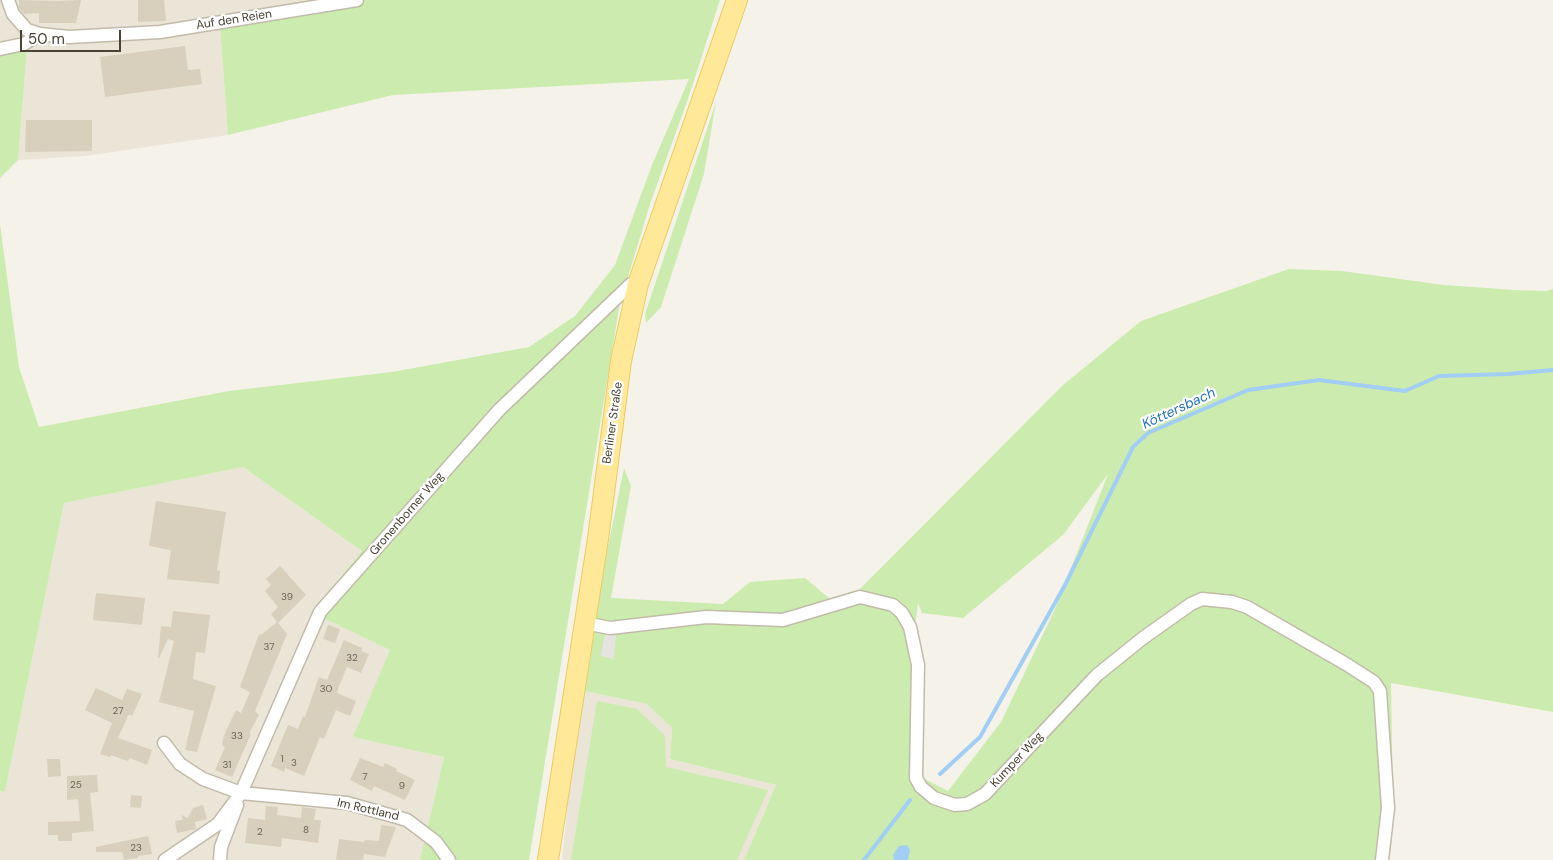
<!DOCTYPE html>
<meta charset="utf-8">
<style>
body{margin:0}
#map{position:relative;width:1553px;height:860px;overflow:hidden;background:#f5f2e9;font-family:"DM Sans",sans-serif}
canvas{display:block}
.scale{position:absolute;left:20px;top:30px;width:101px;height:22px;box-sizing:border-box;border:2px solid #494336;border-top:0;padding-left:6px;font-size:15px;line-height:18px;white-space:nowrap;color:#494336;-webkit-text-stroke:4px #fff;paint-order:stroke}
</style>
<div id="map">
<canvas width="1553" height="860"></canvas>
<div class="scale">50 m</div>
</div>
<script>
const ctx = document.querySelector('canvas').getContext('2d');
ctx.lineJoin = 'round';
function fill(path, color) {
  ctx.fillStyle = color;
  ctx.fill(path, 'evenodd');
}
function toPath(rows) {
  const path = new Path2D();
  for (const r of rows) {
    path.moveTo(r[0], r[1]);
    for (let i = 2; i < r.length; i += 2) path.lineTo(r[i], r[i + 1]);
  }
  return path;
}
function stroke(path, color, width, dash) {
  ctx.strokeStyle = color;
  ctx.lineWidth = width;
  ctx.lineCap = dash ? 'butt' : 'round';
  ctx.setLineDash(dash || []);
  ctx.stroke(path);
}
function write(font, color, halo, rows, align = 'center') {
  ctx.font = font + ' "DM Sans",sans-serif';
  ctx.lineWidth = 4.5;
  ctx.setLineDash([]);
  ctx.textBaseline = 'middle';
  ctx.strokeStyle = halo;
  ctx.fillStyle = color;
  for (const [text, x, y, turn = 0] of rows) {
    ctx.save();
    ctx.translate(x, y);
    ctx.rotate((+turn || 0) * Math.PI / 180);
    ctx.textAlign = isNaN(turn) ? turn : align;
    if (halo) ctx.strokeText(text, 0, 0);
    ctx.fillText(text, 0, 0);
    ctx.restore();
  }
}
const residential = toPath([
 [0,0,336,0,220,28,228,135,85,156,18,160,27,49,0,54],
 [243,467,362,551,311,611,390,650,444,757,420,860,0,860,0,791,5,792,64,503],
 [579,690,647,704,672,728,670,759,776,785,744,860,562,860]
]);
const green = toPath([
 [336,0,720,0,688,99,650,204,625,287,581,326,579,323,586,337,584,334,620,302,529,860,420,860,444,757,353,737,390,650,311,612,362,551,243,467,64,503,5,792,0,791,0,224,19,367,39,427,229,391,392,372,529,347,575,316,615,265,652,165,689,79,393,95,228,135,220,27],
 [27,49,18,160,0,178,0,54],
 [716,102,704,174,661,307,646,323,645,314],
 [1289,269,1342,271,1444,285,1515,290,1546,291,1553,289,1553,712,1391,683,1393,808,1386,860,744,860,776,785,670,759,672,728,647,704,579,690,624,468,631,486,611,598,723,604,750,582,805,578,841,608,1062,386,1141,321],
 [1108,474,1055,609,1001,722,948,791,911,772,911,657,918,603,922,613,963,618,1063,535],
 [597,701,637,709,665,736,666,767,768,790,737,860,571,860]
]);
const parking = toPath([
 [605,634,616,634,614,659,601,656]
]);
const water = toPath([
 [907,845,910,850,908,860,894,860,893,855,899,846]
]);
const stream = toPath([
 [940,774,980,737,1065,585,1133,447,1148,433,1248,390,1319,380,1405,391,1439,376,1508,374,1553,370],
 [864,860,910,800]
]);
const building = toPath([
 [19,0,57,1,81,0,76,23,39,23,39,13,24,14,19,8],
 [138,0,164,0,166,21,138,22],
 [185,46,188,70,200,69,202,84,105,97,100,57],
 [26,120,92,120,92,151,25,152],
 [156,501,226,512,217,570,220,571,219,584,167,579,171,550,149,546],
 [280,566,306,595,278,623,287,634,255,711,259,715,249,733,251,734,232,777,215,770,225,747,222,745,224,735,236,710,241,713,250,692,240,687,259,634,261,635,277,622,271,614,278,607,265,591,271,585,266,579],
 [96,593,145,598,142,625,93,620],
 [173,611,210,615,205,653,196,652,193,679,216,686,197,752,185,750,194,711,159,702,174,641,168,639,159,658,158,658,161,626,171,627],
 [328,625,340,629,335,643,323,639],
 [344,640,362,648,361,651,369,654,361,673,347,667,339,686,337,693,356,701,350,716,336,710,324,739,320,737,304,776,285,768,284,772,271,766,288,725,298,729,303,716,305,717,319,677,327,680],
 [96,688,122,700,127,689,142,694,132,716,129,714,118,738,152,750,147,765,130,758,128,761,111,755,110,757,100,754,112,723,85,710],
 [360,758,383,767,385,763,397,769,396,771,415,780,405,800,374,786,372,791,350,780],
 [47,759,60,759,61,776,48,777],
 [97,775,98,792,90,793,94,831,72,833,72,841,58,841,58,835,48,835,48,822,80,821,78,799,67,800,67,776],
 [131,795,142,796,141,808,130,807],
 [203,805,207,819,195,822,196,829,177,833,175,821,183,820,181,815,188,818,193,808],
 [266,806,278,807,277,815,301,818,302,807,316,809,314,820,321,820,318,843,282,838,281,847,245,843,248,818,265,820],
 [381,825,396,827,385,857,364,854,363,860,336,860,339,839,364,842,365,840,379,841],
 [148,836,152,854,138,856,138,858,124,860,122,852,96,852,96,847]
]);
const street = toPath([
 [8,0,13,14,27,30,40,34,69,37,160,32,357,0],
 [0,49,24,44,40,34],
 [585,623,610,628,706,617,783,620,860,597,893,605,902,613,910,627,918,665,916,778,921,787,934,798,955,805,967,804,985,794,1097,675,1143,638,1191,604,1202,599,1232,602,1247,607,1346,664,1374,682,1380,691,1388,808,1382,860],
 [164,743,180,764,203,779,241,793,347,803,407,820,436,842,449,860],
 [165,860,218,824,241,793,320,612,499,410,631,284,638,284],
 [220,860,221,847,237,805]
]);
const primary = toPath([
 [548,860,598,539,621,361,638,284,737,0]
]);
const numberNames = [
 ["39",287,597],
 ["37",269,647],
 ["32",352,658],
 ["30",326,689],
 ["27",118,711],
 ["33",237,736],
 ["1",282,759],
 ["3",294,763],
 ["31",227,765],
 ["7",365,777],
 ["25",76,785],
 ["9",402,786],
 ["8",306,830],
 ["2",260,832],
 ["23",136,848]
];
const streetNames = [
 ["Auf den Reien",234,20,-9],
 ["Berliner Straße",613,423,-82],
 ["Gronenborner Weg",407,514,-49],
 ["Kumper Weg",1017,760,-47],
 ["Im Rottland",368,810,13]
];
const waterNames = [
 ["Köttersbach",1179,409,-25]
];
fill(residential, '#eae5d6');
fill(green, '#ccecaf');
fill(parking, '#e6e4e0');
fill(water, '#a2cdf5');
stroke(stream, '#a2cdf5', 4);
fill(building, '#d8cfbd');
stroke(street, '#c2bbaa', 15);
stroke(primary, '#eccb60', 22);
stroke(street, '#fff', 12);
stroke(primary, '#ffe998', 20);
write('10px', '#6d6658', null, numberNames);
write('12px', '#494336', '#fff', streetNames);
write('italic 14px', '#2874bd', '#fff', waterNames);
</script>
